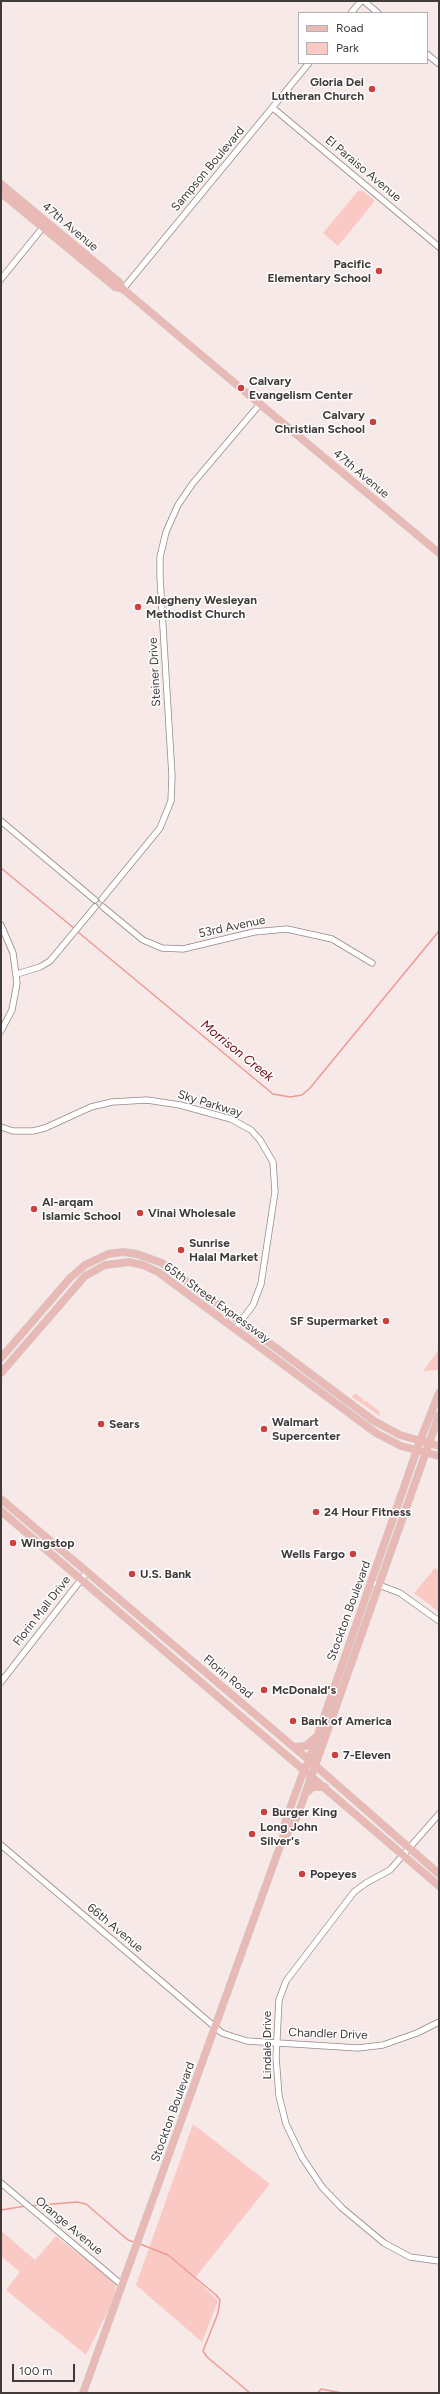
<!DOCTYPE html>
<style>
body{margin:0}
#map{position:relative;width:440px;height:2394px;overflow:hidden;background:#f6e9e8;font-family:Figtree,sans-serif}
canvas{display:block}
.frame{position:absolute;inset:0;border:2px solid #403b3a;pointer-events:none}
.legend{position:absolute;left:298px;top:12px;width:130px;height:52px;box-sizing:border-box;background:#fff;border:1px solid #b3b1b0;margin:0;padding:5px 7px;list-style:none;font-size:12px;color:#403b3a}
.legend li{display:flex;align-items:center;gap:8px;height:20px}
.legend b{width:20px;border:1px solid #b3b1b0}
.scale{position:absolute;left:12px;top:2364px;width:63px;height:18px;box-sizing:border-box;border:2px solid #403b3a;border-top:0;padding-left:5px;font-size:12px;line-height:14px;white-space:nowrap;color:#403b3a;-webkit-text-stroke:3px #fff;paint-order:stroke}
</style>
<div id="map">
<canvas width="440" height="2394"></canvas>
<div class="frame"></div>
<ul class="legend">
<li><b style="height:5px;background:#e9b9b5"></b>Road</li>
<li><b style="height:11px;background:#fbc9c4"></b>Park</li>
</ul>
<div class="scale">100 m</div>
</div>
<script>
const ctx = document.querySelector('canvas').getContext('2d');
ctx.lineJoin = 'round';
function fill(path, color) {
  ctx.fillStyle = color;
  ctx.fill(path, 'evenodd');
}
function toPath(rows) {
  const path = new Path2D();
  for (const r of rows) {
    path.moveTo(r[0], r[1]);
    for (let i = 2; i < r.length; i += 2) path.lineTo(r[i], r[i + 1]);
  }
  return path;
}
function stroke(path, color, width, dash) {
  ctx.strokeStyle = color;
  ctx.lineWidth = width;
  ctx.lineCap = dash ? 'butt' : 'round';
  ctx.setLineDash(dash || []);
  ctx.stroke(path);
}
function write(font, color, halo, rows, align = 'center') {
  ctx.font = font + ' Figtree,sans-serif';
  ctx.lineWidth = 3;
  ctx.setLineDash([]);
  ctx.textBaseline = 'middle';
  ctx.strokeStyle = halo;
  ctx.fillStyle = color;
  for (const [text, x, y, turn = 0] of rows) {
    ctx.save();
    ctx.translate(x, y);
    ctx.rotate((+turn || 0) * Math.PI / 180);
    ctx.textAlign = isNaN(turn) ? turn : align;
    if (halo) ctx.strokeText(text, 0, 0);
    ctx.fillText(text, 0, 0);
    ctx.restore();
  }
}
const green = toPath([
 [358,191,363,191,375,201,338,246,323,233],
 [439,1349,439,1370,423,1371,424,1370],
 [355,1393,364,1400,362,1402,366,1401,379,1411,380,1416,352,1397],
 [435,1568,439,1571,439,1612,414,1593],
 [193,2124,270,2184,195,2278,218,2301,202,2342,136,2285],
 [1,2231,35,2260,56,2236,116,2283,114,2299,86,2355,6,2290,20,2272,1,2256]
]);
const stream = toPath([
 [1,868,75,929],
 [78,932,273,1094,290,1097,302,1095,310,1088,439,931],
 [30,2206,77,2202,86,2204,128,2240,134,2242],
 [1,2210,26,2206],
 [140,2244,168,2255,216,2295,220,2300,218,2313,203,2351,207,2357,250,2393],
 [318,2393,321,2389,342,2393]
]);
const minor = toPath([
 [364,1,378,13],
 [351,13,361,1],
 [427,54,439,64],
 [273,108,439,247],
 [1,279,44,226],
 [123,289,309,63],
 [1,821,95,900],
 [102,899,160,828,171,801,172,776,160,577,160,557,166,532,178,505,193,483,260,404],
 [103,907,143,940,162,948,183,949,254,932,287,929,332,939,372,963],
 [1,925,13,953,17,983,12,1010,1,1031],
 [17,974,40,967,50,961,95,907],
 [1,1127,13,1131,33,1131,45,1128,91,1107,112,1102,147,1100,180,1105,231,1119,251,1130,260,1140,273,1162,275,1192,261,1284,253,1305,235,1329],
 [371,1582,400,1593,439,1621],
 [1,1682,87,1572],
 [439,1814,390,1870,366,1883,354,1892,286,1981,279,2000,276,2057,279,2096,286,2124,302,2157,322,2187,342,2208,384,2243,410,2257,439,2261],
 [1,1845,222,2033,247,2041,358,2048,383,2045,417,2033,439,2022],
 [1,2183,122,2285]
]);
const major = toPath([
 [1,184,119,282,123,289,219,370,439,553],
 [1,193,115,287,123,289],
 [1,1358,70,1278,85,1265,108,1254,123,1252,137,1254,162,1263,374,1421,400,1435,439,1446],
 [1,1373,85,1276,105,1265,129,1262,143,1265,158,1272,376,1433,401,1446,439,1456],
 [1,1499,309,1760,439,1874],
 [1,1511,439,1886],
 [294,1747,306,1746,317,1736],
 [305,1794,313,1787,325,1787],
 [285,1837,297,1817,439,1415],
 [83,2393,283,1838,285,1822,304,1770,309,1760,420,1441,439,1393]
]);
const markers = [
 [372,89,4,"#cd3e3e"],
 [379,271,4,"#cd3e3e"],
 [241,388,4,"#cd3e3e"],
 [373,422,4,"#cd3e3e"],
 [138,607,4,"#cd3e3e"],
 [34,1209,4,"#cd3e3e"],
 [140,1213,4,"#cd3e3e"],
 [181,1250,4,"#cd3e3e"],
 [386,1321,4,"#cd3e3e"],
 [101,1424,4,"#cd3e3e"],
 [264,1429,4,"#cd3e3e"],
 [316,1512,4,"#cd3e3e"],
 [13,1543,4,"#cd3e3e"],
 [353,1554,4,"#cd3e3e"],
 [132,1574,4,"#cd3e3e"],
 [264,1690,4,"#cd3e3e"],
 [293,1721,4,"#cd3e3e"],
 [335,1755,4,"#cd3e3e"],
 [264,1812,4,"#cd3e3e"],
 [252,1834,4,"#cd3e3e"],
 [302,1874,4,"#cd3e3e"]
];
const poiNames = [
 ["Gloria Dei",364,82,"right"],
 ["Lutheran Church",364,96,"right"],
 ["Pacific",371,264,"right"],
 ["Elementary School",371,278,"right"],
 ["Calvary",249,381],
 ["Evangelism Center",249,395],
 ["Calvary",365,415,"right"],
 ["Christian School",365,429,"right"],
 ["Allegheny Wesleyan",146,600],
 ["Methodist Church",146,614],
 ["Al-arqam",42,1202],
 ["Islamic School",42,1216],
 ["Vinai Wholesale",148,1213],
 ["Sunrise",189,1243],
 ["Halal Market",189,1257],
 ["SF Supermarket",378,1321,"right"],
 ["Walmart",272,1422],
 ["Supercenter",272,1436],
 ["Sears",109,1424],
 ["24 Hour Fitness",324,1512],
 ["Wingstop",21,1543],
 ["Wells Fargo",345,1554,"right"],
 ["U.S. Bank",140,1574],
 ["McDonald's",272,1690],
 ["Bank of America",301,1721],
 ["7-Eleven",343,1755],
 ["Burger King",272,1812],
 ["Long John",260,1827],
 ["Silver's",260,1841],
 ["Popeyes",310,1874]
];
const streetNames = [
 ["Sampson Boulevard",208,169,-50],
 ["El Paraiso Avenue",363,169,40],
 ["47th Avenue",70,227,40],
 ["47th Avenue",361,474,40],
 ["Steiner Drive",155,672,-93],
 ["53rd Avenue",232,927,-12],
 ["Sky Parkway",210,1104,17],
 ["65th Street Expressway",217,1303,36],
 ["Florin Mall Drive",42,1611,-52],
 ["Stockton Boulevard",349,1611,-70],
 ["Florin Road",228,1677,40],
 ["66th Avenue",115,1928,40],
 ["Chandler Drive",328,2034,2],
 ["Lindale Drive",267,2045,-90],
 ["Stockton Boulevard",173,2112,-70],
 ["Orange Avenue",69,2226,40]
];
const waterNames = [
 ["Morrison Creek",237,1051,39]
];
fill(green, '#fbc9c4');
stroke(stream, '#ef9a93', 1.5);
stroke(minor, '#958988', 7);
stroke(major, '#cdcccc', 8);
stroke(minor, '#fff', 5.5);
stroke(major, '#e9b9b5', 7);
for (const [x, y, r, color] of markers) {
  const dot = new Path2D();
  dot.arc(x, y, r, 0, 2 * Math.PI);
  ctx.fillStyle = color;
  ctx.fill(dot);
  stroke(dot, '#fff', 1.5);
}
write('bold 12px', '#403b3a', '#fff', poiNames, 'left');
write('12px', '#403b3a', '#fff', streetNames);
write('italic 13px', '#6f0711', '#fff', waterNames);
</script>
